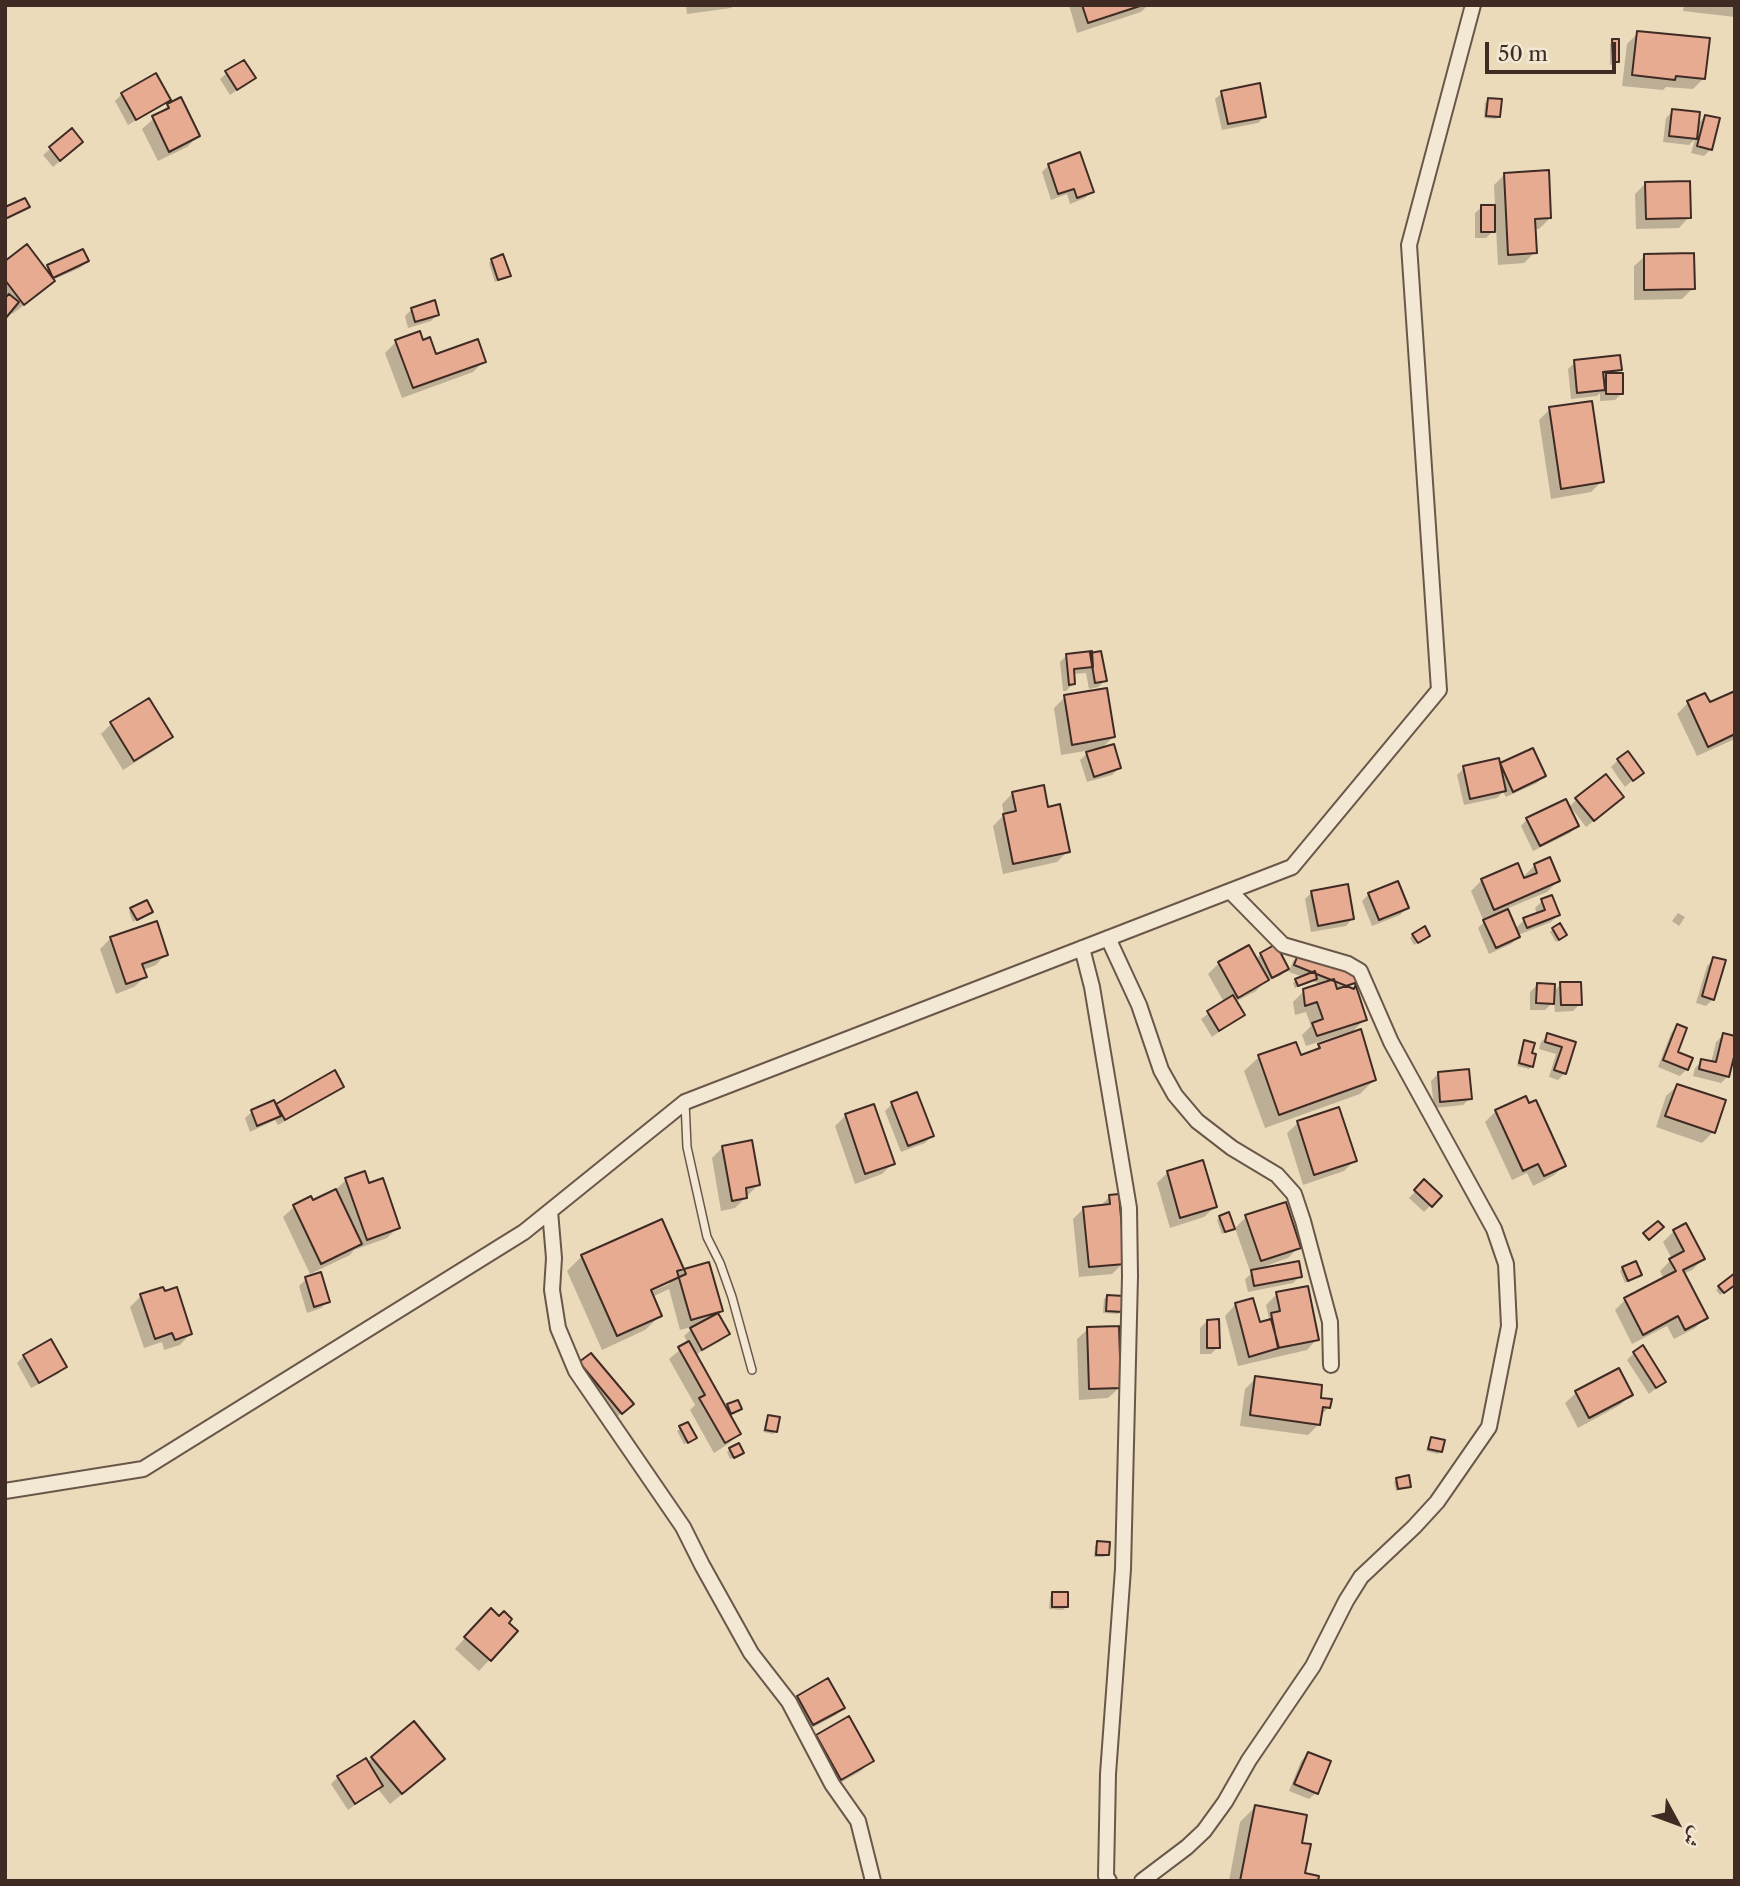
<!DOCTYPE html>
<meta charset="utf-8">
<style>
body{margin:0}
#map{position:relative;width:1740px;height:1886px;overflow:hidden;background:#ebdbbb;font-family:"Libre Caslon Text",Amiri,serif}
canvas{display:block}
.frame{position:absolute;inset:0;border:7px solid #3f2b24;pointer-events:none}
.north{position:absolute;left:1642px;top:1788px;width:70px;height:70px;-webkit-text-stroke:5px #f2e8d3;paint-order:stroke;rotate:131deg;font-size:19px;font-weight:700;line-height:28px;text-align:center;color:#3f2b24}
.north::after{content:'';display:block;margin:auto;width:24px;height:32px;background:#3f2b24;clip-path:polygon(50% 0,100% 100%,50% 72%,0 100%)}
.scale{position:absolute;left:1485px;top:42px;width:131px;height:32px;box-sizing:border-box;border:4px solid #3f2b24;border-top:0;padding-left:9px;font-size:21px;line-height:24px;white-space:nowrap;color:#3f2b24;-webkit-text-stroke:5px #f2e8d3;paint-order:stroke}
</style>
<div id="map">
<canvas width="1740" height="1886"></canvas>
<div class="frame"></div>
<div class="north">ش</div>
<div class="scale">50 m</div>
</div>
<script>
const ctx = document.querySelector('canvas').getContext('2d');
ctx.lineJoin = 'round';
function fill(path, color) {
  ctx.fillStyle = color;
  ctx.fill(path, 'evenodd');
}
function toPath(rows) {
  const path = new Path2D();
  for (const r of rows) {
    path.moveTo(r[0], r[1]);
    for (let i = 2; i < r.length; i += 2) path.lineTo(r[i], r[i + 1]);
  }
  return path;
}
function stroke(path, color, width, dash) {
  ctx.strokeStyle = color;
  ctx.lineWidth = width;
  ctx.lineCap = dash ? 'butt' : 'round';
  ctx.setLineDash(dash || []);
  ctx.stroke(path);
}
const shadow = toPath([
 [686,5,734,5,731,8,687,14],
 [1069,5,1148,5,1141,12,1077,33],
 [1684,5,1735,5,1735,17,1683,11],
 [1638,33,1704,78,1693,89,1666,87,1663,90,1622,86,1627,44],
 [1613,41,1618,62,1610,65,1610,44],
 [227,73,254,78,230,95,220,79],
 [155,75,168,100,161,106,128,125,115,101,122,94],
 [1222,93,1265,116,1258,123,1222,130,1215,99],
 [1488,100,1499,116,1496,119,1484,118,1485,103],
 [168,106,198,136,187,147,158,161,142,129],
 [1673,111,1697,125,1705,116,1711,149,1704,156,1691,153,1695,139,1689,145,1663,142,1666,118],
 [72,131,74,149,53,167,43,155],
 [1049,165,1092,191,1085,198,1070,204,1067,194,1051,200,1042,172],
 [1505,174,1550,218,1539,229,1534,229,1535,252,1524,263,1498,265,1496,228,1486,238,1475,238,1475,213,1482,207,1495,207,1494,185],
 [1646,183,1689,217,1679,228,1636,229,1635,194],
 [1645,256,1693,288,1682,299,1634,300,1634,266],
 [492,260,509,275,506,278,495,282,489,263],
 [87,261,80,268,52,280,42,292,12,314,10,311,5,316,5,263,45,270,48,267],
 [412,309,438,314,431,321,408,328,405,316],
 [396,342,422,342,435,356,484,361,473,372,402,398,385,353],
 [1575,362,1620,369,1615,374,1622,393,1615,400,1600,401,1600,393,1597,396,1571,399,1568,369],
 [1550,409,1602,481,1591,492,1551,499,1539,420],
 [1090,653,1105,681,1098,687,1089,689,1086,673,1072,674,1073,684,1066,691,1063,691,1060,662,1067,655],
 [1735,693,1735,739,1697,756,1677,714,1688,703,1709,705],
 [1065,697,1113,737,1100,750,1119,768,1112,775,1087,782,1080,760,1091,750,1061,755,1054,708],
 [111,724,171,736,160,747,123,770,101,734],
 [1532,750,1544,776,1537,783,1506,797,1503,792,1497,798,1464,805,1457,775,1464,768,1499,766],
 [1618,760,1641,773,1625,787,1611,767],
 [1013,793,1047,809,1068,851,1057,862,1003,874,993,826,1004,815,1002,804],
 [1577,799,1615,804,1586,827,1570,806],
 [1527,819,1577,826,1570,833,1533,851,1521,826],
 [1535,865,1558,881,1547,892,1506,909,1515,929,1524,920,1537,914,1535,908,1542,901,1551,897,1558,915,1551,922,1518,935,1518,937,1511,944,1489,954,1478,928,1484,922,1471,891,1482,880,1522,878],
 [1312,892,1352,919,1346,926,1311,932,1305,899],
 [1369,894,1407,908,1400,915,1372,926,1362,901],
 [131,910,148,914,133,922,129,912],
 [1678,913,1685,917,1679,926,1672,921],
 [1553,929,1562,938,1556,942,1550,932],
 [1413,935,1425,938,1414,945,1410,938],
 [111,938,166,954,156,965,143,970,145,977,134,987,116,994,100,949],
 [1261,954,1287,969,1280,976,1264,982,1256,991,1235,1002,1243,1015,1212,1037,1201,1019,1224,1002,1208,974,1219,963,1255,960],
 [1300,954,1332,978,1332,982,1355,991,1365,1019,1349,1035,1374,1080,1360,1094,1265,1128,1244,1071,1259,1057,1300,1057,1312,1053,1319,1046,1344,1037,1343,1034,1306,1046,1302,1035,1311,1026,1306,1012,1295,1015,1293,1002,1304,991,1322,985,1313,981,1295,988,1293,983,1303,977,1289,972,1293,961],
 [1714,959,1713,999,1706,1006,1696,1003,1707,966],
 [1561,984,1580,1004,1573,1011,1555,1012,1554,1001,1545,1010,1530,1010,1530,992,1537,985,1553,992],
 [1677,1026,1676,1053,1687,1069,1680,1076,1658,1067,1671,1033],
 [1548,1035,1574,1043,1565,1073,1558,1080,1549,1077,1556,1054,1539,1049,1541,1042],
 [1723,1035,1728,1076,1721,1083,1693,1076,1695,1068,1702,1061,1711,1063,1716,1042],
 [1525,1042,1530,1055,1532,1066,1529,1069,1517,1066,1522,1045],
 [334,1073,342,1087,335,1093,278,1125,275,1120,250,1132,245,1118,252,1112,275,1106],
 [1438,1074,1470,1098,1463,1105,1434,1108,1431,1081],
 [1677,1086,1713,1132,1702,1143,1656,1127,1666,1096],
 [892,1104,932,1136,925,1143,901,1152,885,1111],
 [1496,1111,1564,1166,1553,1176,1533,1186,1527,1173,1512,1180,1485,1122],
 [846,1115,893,1163,882,1174,855,1184,835,1126],
 [1298,1123,1355,1160,1344,1171,1303,1185,1287,1133],
 [723,1147,758,1185,735,1208,721,1211,712,1158],
 [1168,1172,1215,1207,1204,1217,1170,1228,1157,1183],
 [346,1180,368,1185,398,1227,387,1238,354,1250,350,1255,310,1274,283,1217,294,1207,310,1199,312,1203,335,1190],
 [1424,1182,1440,1196,1424,1212,1409,1198],
 [1109,1197,1123,1263,1112,1274,1079,1277,1073,1219,1084,1208,1100,1207],
 [1220,1217,1233,1228,1230,1231,1222,1234,1217,1220],
 [1246,1217,1299,1247,1288,1258,1257,1269,1257,1271,1300,1276,1293,1283,1248,1292,1245,1279,1251,1274,1235,1228],
 [1674,1231,1703,1259,1692,1270,1683,1274,1706,1317,1695,1328,1674,1339,1667,1326,1632,1344,1615,1310,1625,1300,1664,1279,1660,1271,1672,1259,1663,1242],
 [582,1256,683,1271,721,1311,717,1314,728,1334,721,1341,695,1355,725,1408,737,1402,739,1409,729,1415,739,1434,728,1444,714,1453,690,1410,695,1405,669,1359,688,1343,684,1336,695,1326,680,1330,669,1289,652,1297,660,1316,645,1330,602,1350,567,1271],
 [669,1280,669,1284,643,1295,642,1292],
 [1623,1268,1640,1275,1625,1283,1620,1271],
 [306,1279,328,1301,321,1308,307,1313,299,1286],
 [1735,1284,1720,1295,1716,1290,1719,1287],
 [1277,1294,1317,1339,1307,1350,1238,1366,1225,1316,1235,1305,1252,1300,1259,1325,1264,1323,1269,1318,1266,1305],
 [141,1296,190,1334,180,1345,164,1350,162,1342,144,1348,130,1307],
 [1107,1296,1121,1311,1118,1314,1103,1313,1104,1299],
 [1207,1321,1218,1347,1211,1354,1200,1354,1200,1328],
 [1088,1329,1119,1388,1108,1398,1079,1400,1077,1339],
 [1634,1353,1664,1382,1649,1394,1627,1360],
 [24,1356,65,1367,58,1374,31,1388,17,1363],
 [581,1364,624,1411,614,1419,574,1370],
 [1618,1370,1631,1394,1620,1405,1578,1428,1565,1403,1576,1393],
 [1256,1378,1319,1399,1329,1407,1320,1416,1319,1424,1308,1435,1240,1426,1245,1389],
 [768,1417,775,1431,773,1434,763,1432,766,1420],
 [687,1424,692,1441,684,1444,677,1431],
 [1431,1439,1440,1451,1438,1454,1426,1451],
 [730,1449,739,1455,730,1459,727,1452],
 [1397,1479,1409,1486,1396,1491,1394,1482],
 [1097,1543,1107,1554,1104,1557,1094,1557,1095,1546],
 [1053,1594,1066,1607,1063,1610,1049,1609,1050,1597],
 [499,1618,516,1631,479,1671,455,1649,480,1621],
 [798,1697,842,1708,836,1715,806,1731,791,1704],
 [849,1719,872,1760,861,1771,829,1789,806,1748,817,1737],
 [1308,1754,1316,1793,1309,1799,1289,1791,1301,1761],
 [372,1758,432,1770,390,1804,378,1789,348,1810,331,1784,338,1777,367,1763],
 [1255,1807,1300,1844,1303,1875,1316,1881,1229,1881,1240,1822]
]);
const building = toPath([
 [1082,5,1143,5,1088,23,1082,5],
 [1637,31,1710,38,1705,79,1676,76,1675,80,1632,75,1637,31],
 [1612,39,1619,39,1619,62,1613,62,1612,39],
 [244,60,256,78,237,90,225,71,244,60],
 [156,73,171,100,136,120,121,93,156,73],
 [1260,83,1266,117,1228,124,1221,91,1260,83],
 [181,97,200,136,169,152,152,116,169,108,167,104,181,97],
 [1488,98,1502,99,1500,117,1486,116,1488,98],
 [1672,109,1700,112,1697,139,1669,136,1672,109],
 [1705,115,1720,118,1712,150,1697,146,1705,115],
 [72,128,83,142,60,161,49,147,72,128],
 [1080,152,1094,192,1077,198,1074,189,1058,194,1048,164,1080,152],
 [1549,170,1551,218,1535,219,1537,253,1508,255,1504,173,1549,170],
 [1690,181,1691,218,1646,219,1645,182,1690,181],
 [25,198,30,207,5,219,5,207,25,198],
 [1481,205,1495,205,1495,232,1481,232,1481,205],
 [27,244,55,281,24,305,5,280,5,261,27,244],
 [83,249,89,261,53,278,47,265,83,249],
 [1694,253,1695,289,1644,290,1644,254,1694,253],
 [503,254,511,276,498,280,491,259,503,254],
 [9,294,19,302,5,319,5,298,9,294],
 [435,300,439,315,415,322,411,308,435,300],
 [420,331,423,340,430,337,436,354,478,339,486,362,413,388,395,340,420,331],
 [1620,355,1622,370,1603,372,1605,390,1577,393,1574,360,1620,355],
 [1606,373,1623,373,1623,394,1606,394,1606,373],
 [1592,401,1604,482,1561,489,1549,407,1592,401],
 [1092,651,1093,667,1074,669,1075,684,1069,685,1066,654,1092,651],
 [1101,651,1107,681,1095,683,1090,653,1101,651],
 [1107,688,1115,737,1072,745,1064,695,1107,688],
 [1735,691,1735,734,1708,747,1687,701,1705,693,1710,702,1735,691],
 [149,698,173,737,134,761,110,722,149,698],
 [1114,744,1121,768,1094,777,1086,752,1114,744],
 [1533,748,1546,776,1513,792,1500,763,1533,748],
 [1628,751,1644,773,1633,781,1617,759,1628,751],
 [1499,758,1506,791,1470,799,1463,766,1499,758],
 [1606,774,1624,797,1594,821,1575,798,1606,774],
 [1044,785,1048,807,1060,804,1070,852,1013,864,1003,814,1016,811,1012,792,1044,785],
 [1566,799,1579,826,1540,846,1526,818,1566,799],
 [1550,857,1560,881,1494,910,1481,879,1518,863,1524,878,1537,873,1534,864,1550,857],
 [1398,881,1409,908,1379,920,1368,893,1398,881],
 [1348,884,1354,919,1318,926,1311,891,1348,884],
 [1552,895,1560,915,1527,928,1523,918,1545,910,1541,899,1552,895],
 [147,900,153,912,137,920,130,908,147,900],
 [1508,909,1520,937,1496,948,1483,920,1508,909],
 [157,921,168,955,142,964,147,977,126,984,110,937,157,921],
 [1560,923,1567,935,1559,940,1552,928,1560,923],
 [1425,926,1430,936,1418,943,1412,934,1425,926],
 [1276,944,1289,969,1272,978,1260,953,1276,944],
 [1249,945,1269,980,1238,998,1218,962,1249,945],
 [1299,952,1359,976,1354,989,1294,965,1299,952],
 [1713,957,1726,960,1714,1000,1702,996,1713,957],
 [1315,971,1317,979,1298,986,1295,979,1315,971],
 [1334,979,1337,989,1355,983,1367,1020,1317,1036,1312,1023,1323,1019,1317,1002,1305,1006,1303,989,1334,979],
 [1560,982,1581,982,1582,1005,1561,1005,1560,982],
 [1537,983,1555,984,1554,1004,1536,1003,1537,983],
 [1233,995,1245,1015,1219,1031,1207,1011,1233,995],
 [1677,1024,1687,1028,1678,1052,1693,1058,1688,1070,1663,1060,1677,1024],
 [1361,1029,1376,1080,1279,1115,1258,1055,1296,1042,1301,1055,1320,1048,1318,1044,1361,1029],
 [1547,1033,1576,1042,1566,1074,1554,1070,1562,1047,1545,1042,1547,1033],
 [1723,1033,1735,1036,1735,1053,1729,1077,1699,1069,1701,1059,1716,1062,1723,1033],
 [1524,1040,1535,1043,1532,1053,1536,1054,1533,1067,1519,1063,1524,1040],
 [1469,1069,1472,1099,1440,1102,1438,1072,1469,1069],
 [335,1070,344,1087,285,1120,276,1104,335,1070],
 [1677,1084,1726,1100,1715,1133,1665,1116,1677,1084],
 [917,1092,934,1136,908,1146,891,1102,917,1092],
 [1526,1096,1529,1103,1536,1100,1566,1166,1544,1176,1538,1164,1523,1171,1495,1110,1526,1096],
 [274,1100,281,1116,257,1126,251,1110,274,1100],
 [874,1104,895,1164,865,1174,845,1114,874,1104],
 [1339,1107,1357,1161,1314,1175,1297,1121,1339,1107],
 [752,1140,760,1185,746,1188,747,1198,732,1201,722,1146,752,1140],
 [1203,1160,1217,1207,1180,1218,1167,1171,1203,1160],
 [365,1171,369,1183,383,1178,400,1228,367,1240,345,1178,365,1171],
 [1424,1179,1442,1196,1432,1207,1414,1190,1424,1179],
 [336,1189,362,1244,321,1264,293,1205,311,1196,313,1200,336,1189],
 [1119,1194,1125,1264,1089,1267,1083,1207,1110,1204,1109,1195,1119,1194],
 [1286,1202,1301,1248,1261,1261,1245,1215,1286,1202],
 [1229,1212,1235,1229,1225,1232,1219,1216,1229,1212],
 [662,1219,686,1274,651,1290,662,1316,617,1336,581,1255,662,1219],
 [1658,1221,1664,1227,1649,1240,1643,1233,1658,1221],
 [1686,1223,1705,1259,1683,1270,1708,1318,1685,1330,1678,1316,1643,1335,1624,1298,1676,1271,1669,1259,1684,1251,1673,1230,1686,1223],
 [1299,1261,1302,1277,1254,1286,1251,1270,1299,1261],
 [1636,1261,1642,1275,1628,1281,1622,1267,1636,1261],
 [709,1262,723,1311,691,1320,677,1271,709,1262],
 [321,1272,330,1302,314,1307,305,1277,321,1272],
 [1735,1273,1735,1285,1724,1293,1718,1286,1735,1273],
 [1308,1286,1319,1340,1278,1348,1271,1313,1280,1311,1276,1292,1308,1286],
 [163,1287,165,1291,177,1287,192,1334,175,1340,172,1333,155,1339,140,1294,163,1287],
 [1107,1295,1124,1296,1123,1312,1106,1311,1107,1295],
 [1253,1298,1260,1322,1271,1319,1279,1348,1249,1357,1235,1303,1253,1298],
 [718,1313,730,1334,702,1350,690,1328,718,1313],
 [1219,1319,1220,1348,1207,1348,1207,1320,1219,1319],
 [1119,1326,1121,1388,1089,1389,1087,1327,1119,1326],
 [51,1339,67,1367,39,1383,23,1355,51,1339],
 [689,1341,741,1434,725,1443,699,1398,705,1395,678,1347,689,1341],
 [1643,1345,1666,1382,1656,1388,1633,1352,1643,1345],
 [591,1353,634,1404,622,1414,579,1362,591,1353],
 [1619,1368,1633,1395,1589,1418,1575,1391,1619,1368],
 [1255,1376,1322,1385,1321,1398,1332,1399,1330,1408,1323,1407,1320,1425,1250,1415,1255,1376],
 [738,1400,742,1409,731,1414,727,1404,738,1400],
 [768,1415,780,1417,777,1432,765,1430,768,1415],
 [688,1422,697,1438,688,1443,679,1426,688,1422],
 [1431,1437,1445,1440,1442,1452,1428,1449,1431,1437],
 [739,1443,744,1453,734,1458,729,1448,739,1443],
 [1409,1475,1411,1487,1398,1489,1396,1478,1409,1475],
 [1097,1541,1110,1542,1109,1555,1096,1555,1097,1541],
 [1052,1592,1068,1592,1068,1607,1052,1607,1052,1592],
 [491,1608,499,1616,504,1611,512,1619,509,1623,518,1631,491,1661,464,1637,491,1608],
 [828,1678,845,1708,813,1725,797,1696,828,1678],
 [849,1716,874,1761,841,1780,816,1735,849,1716],
 [414,1721,445,1759,402,1794,371,1757,414,1721],
 [1308,1752,1331,1761,1318,1794,1294,1784,1308,1752],
 [366,1758,383,1786,355,1804,337,1776,366,1758],
 [1255,1805,1307,1815,1302,1843,1311,1844,1305,1873,1319,1876,1318,1881,1240,1881,1255,1805]
]);
const lane = toPath([
 [685,1102,687,1147,707,1237,720,1263,732,1297,752,1370]
]);
const street = toPath([
 [1108,938,1139,1005,1161,1070,1175,1095,1197,1121,1232,1148,1277,1175,1294,1194,1303,1221,1330,1322,1331,1365],
 [1082,948,1092,987,1129,1208,1130,1276,1123,1569,1108,1774,1106,1876,1109,1881],
 [550,1211,554,1258,552,1290,558,1328,576,1371,683,1527,702,1565,751,1653,789,1702,832,1784,858,1821,873,1881],
 [5,1491,143,1469,524,1232,685,1102,1292,867,1439,690,1409,245,1473,5],
 [1142,1881,1187,1847,1204,1831,1225,1802,1249,1760,1313,1666,1346,1601,1361,1577,1414,1527,1437,1502,1489,1427,1509,1326,1506,1264,1494,1229,1391,1042,1360,971,1348,964,1283,945,1230,891]
]);
fill(shadow, '#0003');
fill(building, '#e7ab92');
stroke(building, '#3f2b24', 2);
stroke(lane, '#6a574a', 10);
stroke(street, '#6a574a', 18);
stroke(lane, '#f2e8d3', 7);
stroke(street, '#f2e8d3', 14);
</script>
